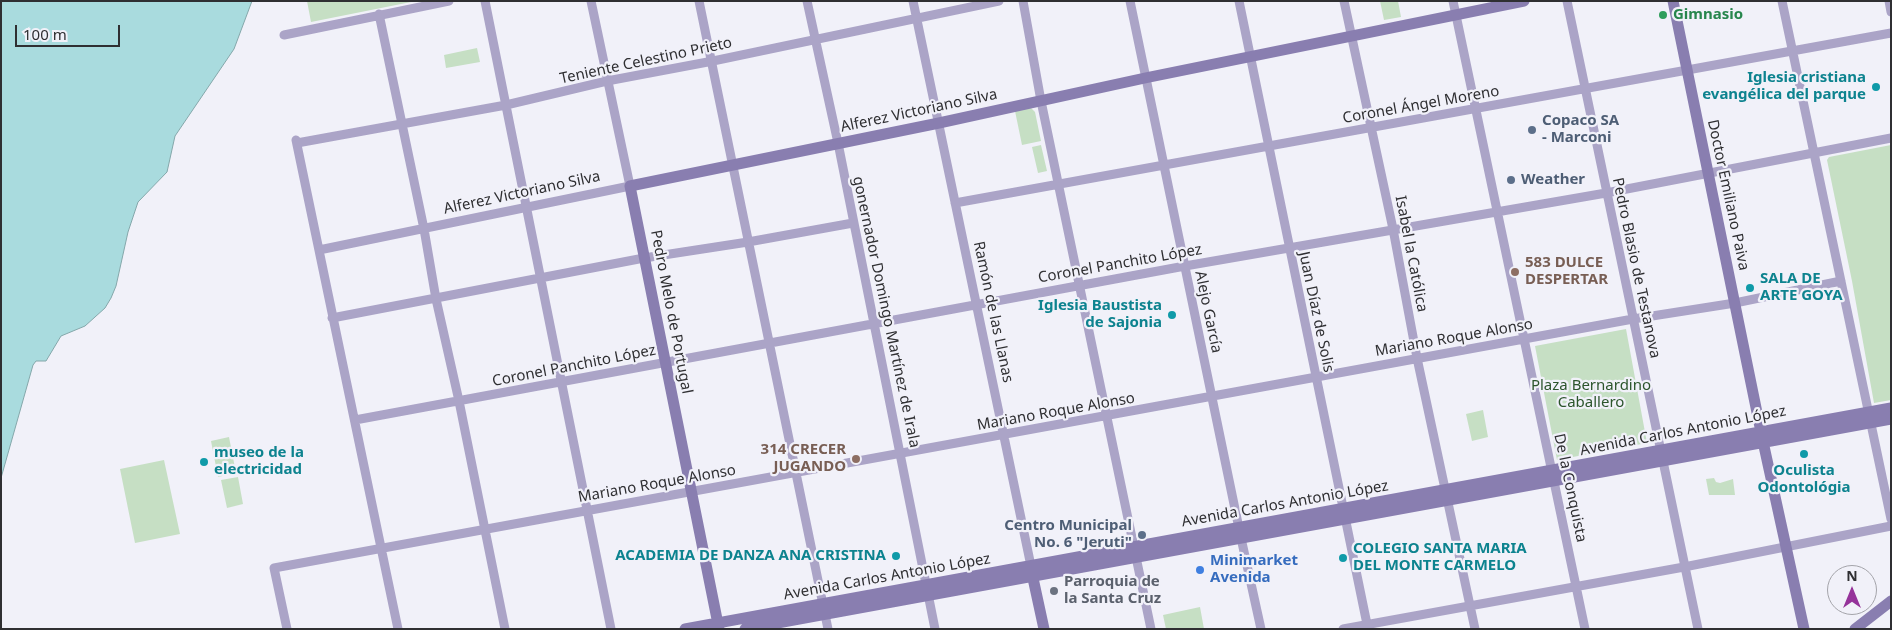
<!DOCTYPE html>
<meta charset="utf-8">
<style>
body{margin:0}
#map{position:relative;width:1892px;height:630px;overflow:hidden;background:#f1f1f9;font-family:"Noto Sans",sans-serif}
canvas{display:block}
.frame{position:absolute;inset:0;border:2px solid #2f2f32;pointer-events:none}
.north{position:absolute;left:1827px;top:565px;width:50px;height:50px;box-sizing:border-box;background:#f1f1f9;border:1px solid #a3a3a9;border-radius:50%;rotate:0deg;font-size:14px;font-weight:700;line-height:20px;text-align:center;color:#2f2f32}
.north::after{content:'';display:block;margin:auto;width:18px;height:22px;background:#95339a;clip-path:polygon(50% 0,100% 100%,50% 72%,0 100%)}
.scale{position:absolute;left:15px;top:25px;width:105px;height:22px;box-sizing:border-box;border:2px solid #2f2f32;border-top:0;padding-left:6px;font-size:15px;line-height:18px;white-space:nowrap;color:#2f2f32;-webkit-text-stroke:4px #f1f1f9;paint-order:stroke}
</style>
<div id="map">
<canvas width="1892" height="630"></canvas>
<div class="frame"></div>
<div class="north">N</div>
<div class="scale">100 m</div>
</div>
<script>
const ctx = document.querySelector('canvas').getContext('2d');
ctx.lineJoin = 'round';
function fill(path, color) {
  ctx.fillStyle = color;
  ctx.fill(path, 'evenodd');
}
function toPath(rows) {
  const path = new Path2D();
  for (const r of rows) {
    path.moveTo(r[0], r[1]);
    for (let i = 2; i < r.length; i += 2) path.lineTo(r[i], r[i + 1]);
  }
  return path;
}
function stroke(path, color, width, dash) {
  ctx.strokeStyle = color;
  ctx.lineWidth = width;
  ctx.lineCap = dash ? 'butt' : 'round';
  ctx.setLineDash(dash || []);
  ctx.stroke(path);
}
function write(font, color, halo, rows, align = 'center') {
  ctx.font = font + ' "Noto Sans",sans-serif';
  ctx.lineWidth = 4.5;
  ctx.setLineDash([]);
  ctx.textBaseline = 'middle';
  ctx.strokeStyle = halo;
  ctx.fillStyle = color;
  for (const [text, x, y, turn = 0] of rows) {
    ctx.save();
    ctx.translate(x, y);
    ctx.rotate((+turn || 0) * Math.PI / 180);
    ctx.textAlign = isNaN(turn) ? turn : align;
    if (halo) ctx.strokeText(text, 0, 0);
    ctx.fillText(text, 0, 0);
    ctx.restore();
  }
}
const green = toPath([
 [307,1,416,1,311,22],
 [1380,1,1398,1,1401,17,1384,20],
 [477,48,480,62,446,68,444,55],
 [1031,108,1035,112,1041,141,1022,145,1015,111],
 [1041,145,1047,171,1038,173,1032,147],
 [1891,145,1891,400,1874,403,1852,281,1827,160,1829,157],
 [1626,329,1647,443,1557,460,1535,346],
 [1483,410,1488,437,1472,441,1466,414],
 [229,437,236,473,218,477,211,441],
 [164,460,180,534,135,543,120,469],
 [238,477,243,504,227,508,221,480],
 [1714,478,1716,482,1720,483,1733,479,1735,495,1709,495,1706,479],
 [1200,607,1204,629,1166,629,1163,615]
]);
const water = toPath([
 [1,1,252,1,234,49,175,136,167,172,138,202,128,232,116,286,111,298,105,308,85,326,61,336,46,361,36,361,33,365,1,478,1,1]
]);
const street = toPath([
 [485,1,611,629],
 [699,1,828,629],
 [807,1,838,143,935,629],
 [913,1,1031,566],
 [1023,1,1041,101,1151,629],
 [1130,1,1241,538,1261,629],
 [1239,1,1368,629],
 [1344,1,1393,229,1417,358,1475,629],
 [1453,1,1585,629],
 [1567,1,1698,629],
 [1782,1,1891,519],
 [1889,1,1891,12],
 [379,14,424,229,436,299,459,401,505,629],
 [284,35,449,1],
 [296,140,398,629],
 [297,143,506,105,607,81,713,61,999,1],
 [955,203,1891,33],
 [319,250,630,186,591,1],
 [332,318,644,258,748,242,853,223],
 [355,420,1185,266,1606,193,1891,138],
 [287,629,274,568,1633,319,1735,303,1841,281],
 [1343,629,1684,567,1891,526]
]);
const secondary = toPath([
 [1673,1,1762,437,1804,629],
 [1031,569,1044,629],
 [685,629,1891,408],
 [719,629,630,186,939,123,1145,78,1524,1],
 [745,629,1891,419],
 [1855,629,1891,601]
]);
const markers = [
 [1663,15,5,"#2e9e5b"],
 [1876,87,5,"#0f9aa8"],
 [1532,130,5,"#5c6f8a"],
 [1511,180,5,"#5c6f8a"],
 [1515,272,5,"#8d6e63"],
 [1750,288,5,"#0f9aa8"],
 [1172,315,5,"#0f9aa8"],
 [1804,454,5,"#0f9aa8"],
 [856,459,5,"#8d6e63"],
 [204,462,5,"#0f9aa8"],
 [1142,535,5,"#5c6f8a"],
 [896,556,5,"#0f9aa8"],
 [1343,558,5,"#0f9aa8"],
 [1200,570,5,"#3f7fe0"],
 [1054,591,5,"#6b7280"]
];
const leisureNames = [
 ["Gimnasio",1673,15]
];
const streetNames = [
 ["Teniente Celestino Prieto",646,61,-12],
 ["Coronel Ángel Moreno",1421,105,-10],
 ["Alferez Victoriano Silva",919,111,-12],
 ["Alferez Victoriano Silva",522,193,-12],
 ["Doctor Emiliano Paiva",1728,195,78],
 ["Isabel la Católica",1411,254,79],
 ["Coronel Panchito López",1120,264,-10],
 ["Pedro Blasio de Testanova",1636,268,78],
 ["Pedro Melo de Portugal",671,312,79],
 ["gonernador Domingo Martínez de Irala",886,312,78],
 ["Ramón de las Llanas",993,312,78],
 ["Alejo García",1208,312,78],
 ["Juan Díaz de Solis",1316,312,78],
 ["Mariano Roque Alonso",1454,338,-10],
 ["Coronel Panchito López",574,366,-11],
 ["Mariano Roque Alonso",1056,412,-10],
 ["Avenida Carlos Antonio López",1683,431,-11],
 ["Mariano Roque Alonso",657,484,-10],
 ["De la Conquista",1570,488,78],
 ["Avenida Carlos Antonio López",1285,504,-10],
 ["Avenida Carlos Antonio López",887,577,-10]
];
const cultureNames = [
 ["Iglesia cristiana",1866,78],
 ["evangélica del parque",1866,95],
 ["SALA DE",1760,279,"left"],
 ["ARTE GOYA",1760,296,"left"],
 ["Iglesia Baustista",1162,306],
 ["de Sajonia",1162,323],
 ["museo de la",214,453,"left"],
 ["electricidad",214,470,"left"],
 ["Oculista",1804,471,"center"],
 ["Odontológia",1804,488,"center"],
 ["COLEGIO SANTA MARIA",1353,549,"left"],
 ["DEL MONTE CARMELO",1353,566,"left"],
 ["ACADEMIA DE DANZA ANA CRISTINA",886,556]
];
const serviceNames = [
 ["Copaco SA",1542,121],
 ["- Marconi",1542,138],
 ["Weather",1521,180],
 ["Centro Municipal",1132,526,"right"],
 ["No. 6 \"Jeruti\"",1132,543,"right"]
];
const educationNames = [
 ["583 DULCE",1525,263],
 ["DESPERTAR",1525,280],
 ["314 CRECER",846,450,"right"],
 ["JUGANDO",846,467,"right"]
];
const parkNames = [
 ["Plaza Bernardino",1591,386],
 ["Caballero",1591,403]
];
const shopNames = [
 ["Minimarket",1210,561],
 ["Avenida",1210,578]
];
const worshipNames = [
 ["Parroquia de",1064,582],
 ["la Santa Cruz",1064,599]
];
fill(green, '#c6dfc4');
fill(water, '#a9dbde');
stroke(water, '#84a7aa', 1);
stroke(street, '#aba4c7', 9);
stroke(secondary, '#897eb0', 11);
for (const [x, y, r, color] of markers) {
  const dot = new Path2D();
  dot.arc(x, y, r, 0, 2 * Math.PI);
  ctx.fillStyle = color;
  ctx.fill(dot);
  stroke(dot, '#f1f1f9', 2);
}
write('bold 15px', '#27864d', '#f1f1f9', leisureNames, 'left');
write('15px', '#2f2f32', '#f1f1f9', streetNames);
write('bold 15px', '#0d838f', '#f1f1f9', cultureNames, 'right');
write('bold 15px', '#4e5e75', '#f1f1f9', serviceNames, 'left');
write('bold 15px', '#785e54', '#f1f1f9', educationNames, 'left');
write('15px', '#2c552c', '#f1f1f9', parkNames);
write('bold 15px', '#366cbe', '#f1f1f9', shopNames, 'left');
write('bold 15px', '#5b616d', '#f1f1f9', worshipNames, 'left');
</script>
